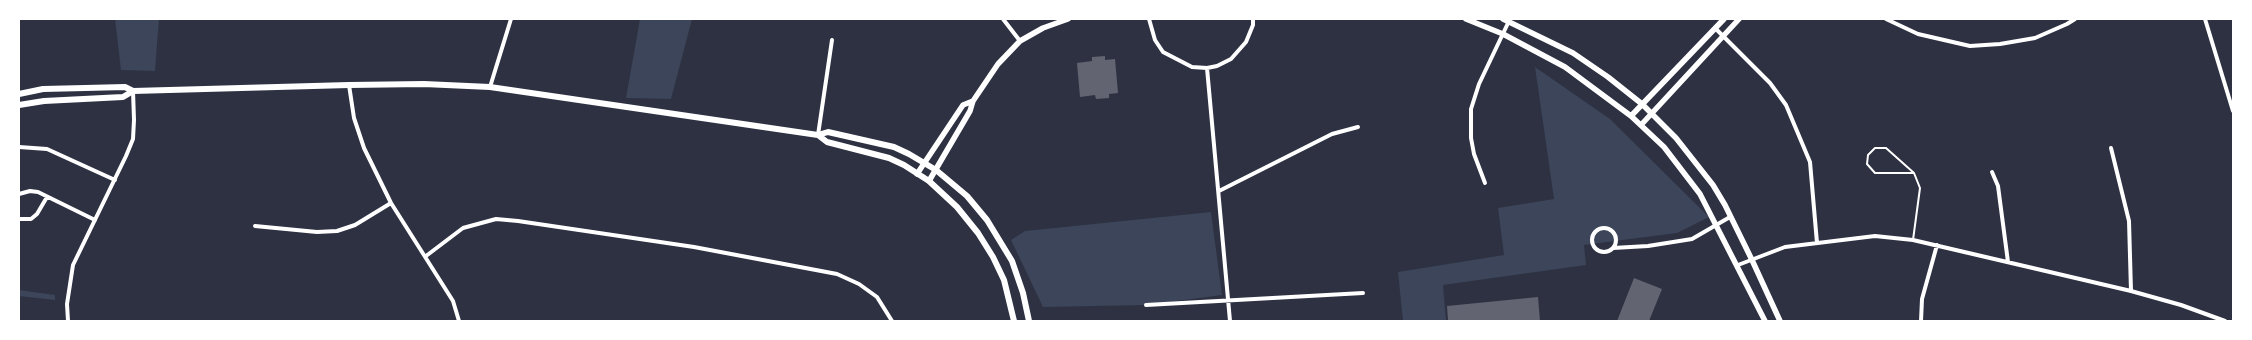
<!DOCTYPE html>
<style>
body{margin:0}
#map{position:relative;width:2252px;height:340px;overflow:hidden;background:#2d3142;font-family:Cabin,sans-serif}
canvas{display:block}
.frame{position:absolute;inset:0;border:20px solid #fff;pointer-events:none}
</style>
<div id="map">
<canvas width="2252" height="340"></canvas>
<div class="frame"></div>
</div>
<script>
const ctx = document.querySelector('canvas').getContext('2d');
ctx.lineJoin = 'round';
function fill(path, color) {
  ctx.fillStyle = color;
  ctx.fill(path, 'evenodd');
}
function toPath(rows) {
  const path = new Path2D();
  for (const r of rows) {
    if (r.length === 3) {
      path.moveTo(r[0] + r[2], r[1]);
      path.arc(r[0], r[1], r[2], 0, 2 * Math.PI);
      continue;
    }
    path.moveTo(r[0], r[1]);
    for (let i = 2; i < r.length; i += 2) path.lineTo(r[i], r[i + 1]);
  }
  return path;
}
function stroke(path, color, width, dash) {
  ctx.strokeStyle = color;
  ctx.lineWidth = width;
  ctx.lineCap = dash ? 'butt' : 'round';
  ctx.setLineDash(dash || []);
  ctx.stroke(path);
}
const green = toPath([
 [115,19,159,19,155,71,121,70],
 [640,19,692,19,671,99,626,98],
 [1535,67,1610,119,1709,217,1677,233,1584,245,1586,265,1443,285,1446,321,1403,321,1398,272,1504,255,1498,208,1554,199],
 [1211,212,1222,295,1146,305,1043,307,1011,240,1025,231],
 [19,290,55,295,55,300,19,296]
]);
const building = toPath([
 [1105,56,1105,60,1115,59,1118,93,1109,94,1109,98,1096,99,1095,95,1080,97,1077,63,1092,61,1092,57],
 [1634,278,1662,289,1649,321,1617,321],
 [1538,297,1540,321,1448,320,1447,306]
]);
const service = toPath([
 [1913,240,1920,188,1914,173,1886,148,1875,148,1868,155,1867,164,1875,173,1914,173]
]);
const minor = toPath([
 [1003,19,1020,41],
 [1149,19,1155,40,1163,52,1192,67,1207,68,1217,66,1231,59,1246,42,1253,25,1253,19],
 [1886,19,1918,34,1970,46,2000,44,2035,38,2067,24,2075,19],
 [2205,19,2233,111],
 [1715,28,1770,83,1786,105,1810,162,1817,243],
 [1207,68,1230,321],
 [349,85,354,118,364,148,391,203,453,301,459,321],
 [490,87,511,19],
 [818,135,832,40],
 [19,147,47,149,115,180],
 [2111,148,2129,221,2131,291],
 [1992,172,1998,186,2008,262],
 [1485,183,1474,154,1471,138,1471,109,1479,84,1509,21],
 [1219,191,1332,134,1358,127],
 [19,194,30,191,38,192,95,220],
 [19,219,31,219,37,214,47,197],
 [255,226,317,232,337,231,355,225,391,203],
 [1604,240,12],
 [1613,248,1648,246,1692,239,1730,217],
 [426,256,463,228,496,219,518,221,694,247,837,274,859,284,877,297,892,321],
 [1738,265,1785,247,1875,236,1913,240,2131,291,2181,305,2225,321],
 [1146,305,1363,293],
 [68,321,67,304,73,265,126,156,133,139,134,120,133,91],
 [1921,321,1922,299,1937,245]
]);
const tertiary = toPath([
 [1466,19,1503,34,1565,67,1631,116,1664,147,1700,194,1765,321],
 [1503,19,1573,53,1608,77,1642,104,1676,138,1713,185,1725,205,1752,260,1780,321],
 [1631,116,1724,19],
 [1641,125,1739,19],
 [917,174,963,105,973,101],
 [929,181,970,111,973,101,998,64,1020,41,1043,28,1068,19]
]);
const secondary = toPath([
 [19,94,43,89,85,88,125,87,133,91,349,85,424,84,490,87,818,135,828,132,894,147,909,154,936,170,967,196,987,220,1012,261,1023,293,1029,321],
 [19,105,44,101,123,97,133,91],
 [818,135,827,142,889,158,904,165,929,181,957,207,978,233,993,257,1004,280,1014,321]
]);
fill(green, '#3c4559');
fill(building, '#626471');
stroke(service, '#fff', 2);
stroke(minor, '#fff', 4);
stroke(tertiary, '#fff', 5.5);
stroke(secondary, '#fff', 6);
</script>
